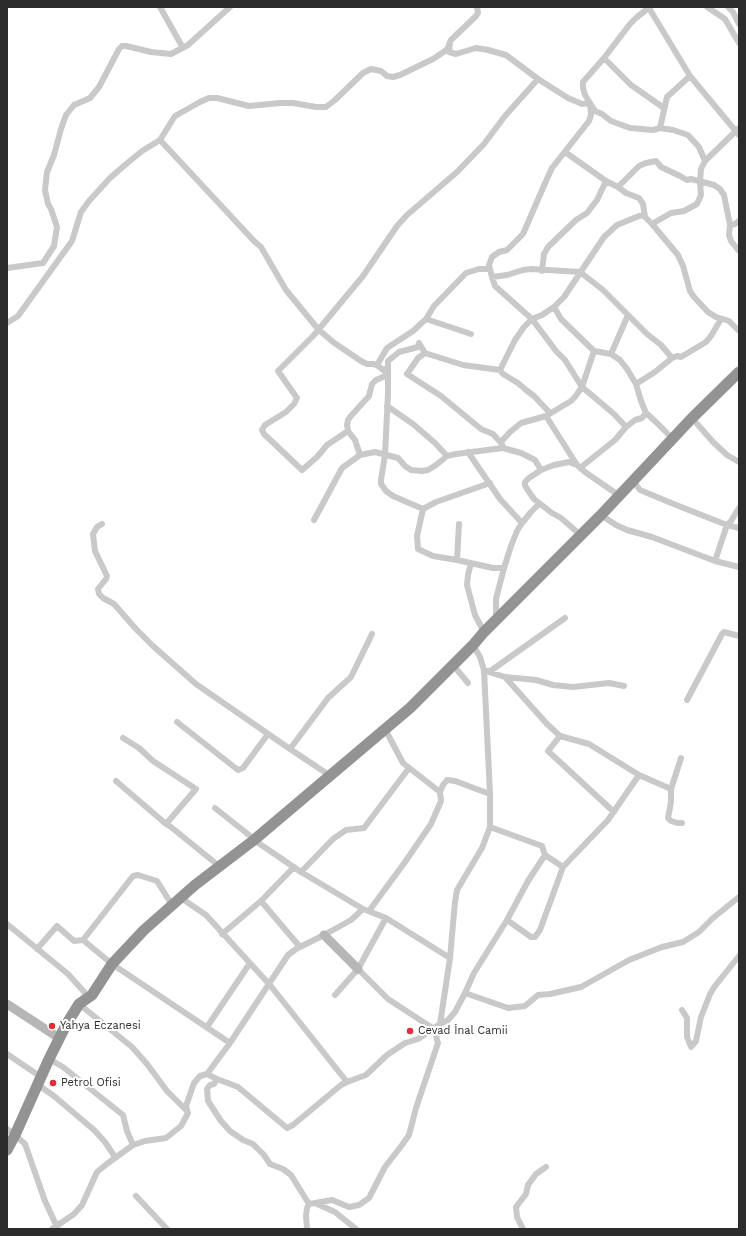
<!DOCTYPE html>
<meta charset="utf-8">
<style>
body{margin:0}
#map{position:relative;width:746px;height:1236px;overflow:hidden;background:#fff;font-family:"Work Sans",sans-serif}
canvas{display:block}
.frame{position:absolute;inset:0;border:8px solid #2c2c2c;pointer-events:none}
</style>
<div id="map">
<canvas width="746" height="1236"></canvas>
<div class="frame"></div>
</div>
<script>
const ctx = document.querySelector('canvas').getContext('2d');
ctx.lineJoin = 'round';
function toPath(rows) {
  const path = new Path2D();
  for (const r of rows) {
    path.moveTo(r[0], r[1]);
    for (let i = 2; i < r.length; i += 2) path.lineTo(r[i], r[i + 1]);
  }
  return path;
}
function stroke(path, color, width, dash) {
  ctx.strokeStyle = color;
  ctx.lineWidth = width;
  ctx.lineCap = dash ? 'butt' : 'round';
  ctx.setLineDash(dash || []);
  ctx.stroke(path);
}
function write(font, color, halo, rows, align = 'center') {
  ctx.font = font + ' "Work Sans",sans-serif';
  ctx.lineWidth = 4;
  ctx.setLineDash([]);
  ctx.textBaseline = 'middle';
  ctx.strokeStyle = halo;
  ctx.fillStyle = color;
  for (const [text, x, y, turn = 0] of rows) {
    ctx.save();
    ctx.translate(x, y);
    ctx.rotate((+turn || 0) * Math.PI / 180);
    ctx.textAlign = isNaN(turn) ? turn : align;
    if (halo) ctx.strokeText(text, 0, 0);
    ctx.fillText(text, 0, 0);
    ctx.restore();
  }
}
const street = toPath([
 [160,7,183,48],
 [477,7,478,13,476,16,451,40,450,42,449,52,456,54,476,48,488,50,506,55,538,79,568,98,582,104,590,103,595,111,602,114,611,121,630,128,653,130,660,128,673,130,688,135,699,147,705,161,701,169,700,182,701,195,697,204,684,211,671,213,652,224],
 [650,7,637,17,630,24,604,58,583,82,583,88,585,95,590,103,591,115,589,121,552,168,546,181,523,234,507,250,499,252,492,257,489,265,492,277,495,286,532,319,542,315,554,307,564,297,604,237,617,225,639,216,643,215,652,224,678,255,683,266,690,291,694,297,708,312,716,317,729,321,739,331],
 [707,7,725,19,739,43],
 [728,7,733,12,739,24],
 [649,8,690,76,739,135],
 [604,58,631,85,664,108],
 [660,128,667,97,690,76],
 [160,140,254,241,261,247,286,290,318,329,333,342,361,361,367,364,373,364,377,365,383,370,387,368],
 [565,152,606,181,618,187,626,193,639,198,643,204,645,217],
 [705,161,739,128],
 [618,187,639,166,646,163,656,161,661,167,680,176,687,180,691,179,714,185,720,189,724,195,730,225,729,235,731,241,739,251],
 [730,225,735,224,739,221],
 [7,268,43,263,54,246,57,227,51,209,48,204,45,190,47,172,54,155,61,129,66,115,74,105,90,98,99,87,119,49,122,46,126,46,151,52,171,54,188,45,230,7],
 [542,271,544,254,548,247,576,220,587,213,597,200,606,181],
 [492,277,507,275,523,270,531,269,580,272,603,290,647,334,661,345,672,358,677,356,681,357,706,342,711,336,721,319],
 [554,307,561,319,594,351,611,354,620,360,627,369,636,384,641,401,646,413,656,422,672,438],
 [426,319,471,334],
 [7,323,18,316,72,241,81,212,89,201,110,178,125,165,142,151,160,140,175,116,200,102,209,98,217,98,249,106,280,103,293,103,316,107,326,107,335,100,363,73,371,69,381,71,387,76,393,77,400,75,433,59,445,51,448,48,450,42],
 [425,353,418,358,407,374,441,396,481,429,493,434,502,444,503,448],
 [611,354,628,315],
 [377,365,387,348,413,331,426,319,434,306,466,273,479,269,490,269],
 [500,370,515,340,524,327,532,319,556,351,565,360,582,387,614,414,626,427],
 [388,373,383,377,376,380,372,384,369,396,350,417,348,420,347,425,348,431,355,440,360,455,375,452,398,458,405,466,411,470,422,471,428,470,436,465,447,456,456,454,503,448,521,453,535,460,541,470],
 [636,384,655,372,672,358],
 [387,406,413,424,435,443,447,456],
 [546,416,577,465],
 [692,418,713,442,727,455,739,462],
 [348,431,327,445,317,457,302,470,264,434,262,430,265,425,286,412,294,404,297,398,278,371,314,335,363,276,397,226,407,215,457,172,484,144,505,116,538,79],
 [501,442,510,432,521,423,546,416,571,401,575,397,582,387,594,351],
 [468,452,500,499,522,523],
 [580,468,615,440,626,427,635,420,642,418,646,413],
 [633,481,640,490,676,505,727,525,715,561],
 [490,483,436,502,423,509,393,496,386,491,381,484,381,480,385,455,388,393,388,361,399,352,418,347,419,343,425,353,463,365,500,370,503,374,518,383,526,390,534,396,550,413],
 [423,509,417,536,418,549,433,556,457,560,493,568,504,568],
 [601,515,616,525,627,530,652,537,715,561,739,567],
 [314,520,342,468,360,455],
 [102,524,97,527,93,534,95,551,107,576,106,579,98,589,99,594,103,598,114,604,136,629,153,646,196,684,290,749,326,773,326,779],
 [727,525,731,521,739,508],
 [727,525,739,528],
 [576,531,561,518,552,513,534,499,527,489,525,485,525,482,529,478,541,470,554,465,569,462,577,465,585,472,614,492],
 [457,560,459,524],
 [471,563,468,575,467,585,475,615,484,632],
 [496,619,496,599,504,568,511,546,517,531,522,523,531,512,539,504],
 [453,665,468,683],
 [488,671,489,672,565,618],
 [489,672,505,677,547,724,560,736,589,744,639,775,671,789,671,802,668,818,671,821,677,823,682,823],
 [505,677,536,680,553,685,573,687,609,683,624,686],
 [687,700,722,634,724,632,739,636],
 [177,722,238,770,243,768,268,734],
 [385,729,403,763,440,792],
 [560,736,548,751,614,812],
 [123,738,139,748,153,761,196,789,166,824],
 [290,749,328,698,351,677,372,634],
 [116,781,166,824,171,827,219,866],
 [671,789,681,758],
 [215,808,249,835],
 [490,827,542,846,545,855,563,867],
 [254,840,301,872,363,909,386,918,450,958],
 [301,872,333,839,346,830,364,828,409,768],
 [181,898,206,915,270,985,347,1082],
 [261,901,300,947],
 [369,911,405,862,431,824,441,801,440,792,443,785,447,780,455,781,490,794],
 [507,920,531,937,535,937,540,930,563,867,608,820,639,775],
 [7,924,68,974,86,994,92,995],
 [222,934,261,901,294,867],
 [83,940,133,876,138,875,157,881,172,905],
 [37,949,57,926,74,941,83,940,112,964,230,1043],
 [465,993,508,1008,525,1006,538,995,550,994,581,987,629,960,662,947,683,942,699,932,713,918,739,897],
 [335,995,358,969,386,918],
 [79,1004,132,1047,147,1064,167,1091,187,1111],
 [682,1010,687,1018,687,1037,691,1047,696,1041,701,1017,710,994,715,986,739,956],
 [440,1024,448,1020,455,1012,465,993,474,973,507,920,528,881,545,855],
 [207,1027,250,963],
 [7,1054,41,1077],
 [49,1059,63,1067,123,1115,127,1131,133,1145],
 [207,1074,230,1043,288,955,296,949,324,935,351,920,363,909],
 [217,1079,214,1084,210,1085,207,1089,208,1101,221,1121,230,1131,243,1140,253,1144,264,1155,270,1164,283,1169,291,1175,309,1204],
 [37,1084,54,1096,94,1130,105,1142,115,1157],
 [7,1129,15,1135,25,1144,45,1201,58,1229],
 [136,1196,167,1229],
 [315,1203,332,1200,349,1207,359,1205,369,1198,385,1167,402,1145,409,1135,416,1108,438,1043,434,1029,388,999,358,969],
 [52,1229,74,1214,82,1205,97,1172,108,1163,133,1145,145,1141,166,1138,181,1126,188,1113,186,1106,194,1083,200,1076,207,1074,217,1079,238,1087,287,1128,293,1125,341,1085,347,1082,366,1075,387,1055,405,1043,418,1039,440,1024,450,958,455,902,457,890,482,848,490,827,490,794,484,670,480,657,473,645],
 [307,1229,306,1216,307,1208,309,1204,315,1203,335,1212,356,1229],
 [523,1229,517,1217,516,1207,526,1194,528,1185,536,1174,546,1167]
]);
const secondary = toPath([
 [324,935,358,969],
 [7,1004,59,1038]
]);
const highway = toPath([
 [7,1150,15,1135,49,1059,66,1025,79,1004,92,995,112,964,144,930,195,885,254,840,410,708,473,645,484,632,601,515,692,418,739,372]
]);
const markers = [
 [52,1026,4,"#e22e3b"],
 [410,1031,4,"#e22e3b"],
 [53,1083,4,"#e22e3b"]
];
const poiNames = [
 ["Yahya Eczanesi",60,1026],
 ["Cevad İnal Camii",418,1031],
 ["Petrol Ofisi",61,1083]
];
stroke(street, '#c9c9c9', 6);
stroke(secondary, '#b6b6b6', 9);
stroke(highway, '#939393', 11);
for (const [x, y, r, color] of markers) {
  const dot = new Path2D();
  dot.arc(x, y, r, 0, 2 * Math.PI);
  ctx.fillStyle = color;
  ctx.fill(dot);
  stroke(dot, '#fff', 1.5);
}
write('11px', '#2c2c2c', '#fff', poiNames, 'left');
</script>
